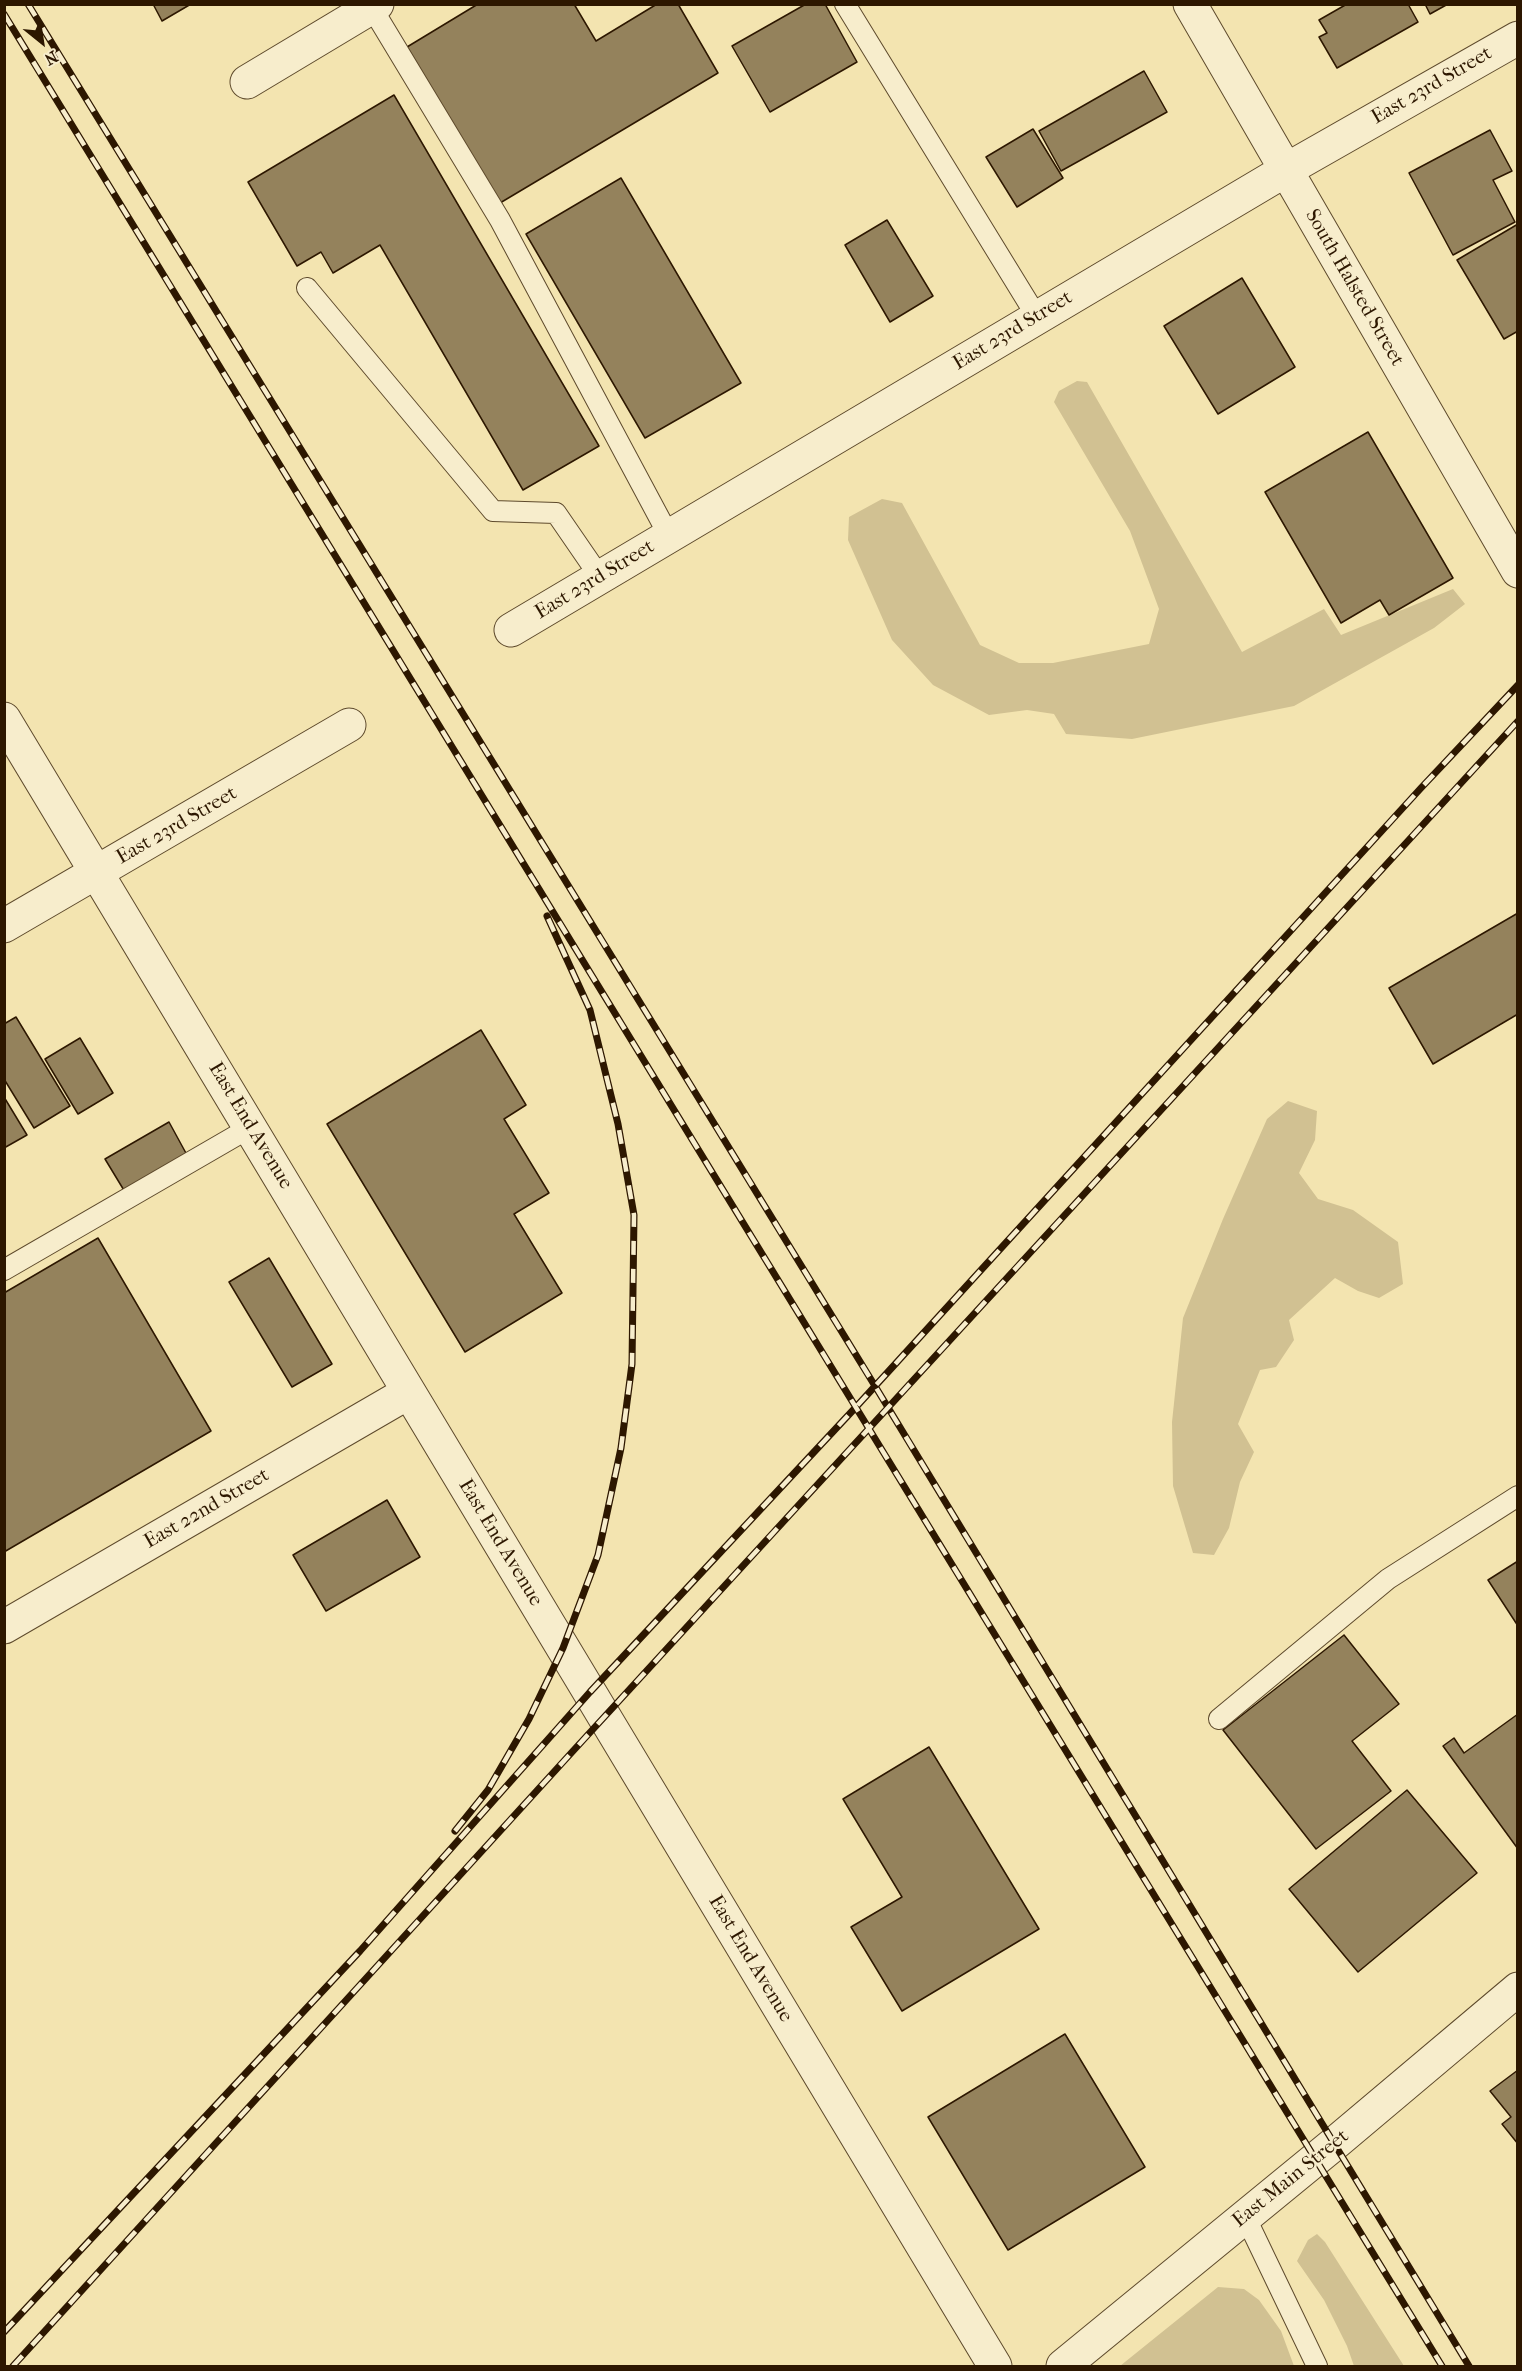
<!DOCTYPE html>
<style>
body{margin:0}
#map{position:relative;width:1522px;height:2371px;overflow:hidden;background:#f3e4b0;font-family:"IM FELL French Canon",serif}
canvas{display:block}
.frame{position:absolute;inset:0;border:6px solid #2d1700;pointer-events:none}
.north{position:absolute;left:12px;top:12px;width:60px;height:60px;-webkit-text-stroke:4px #f7edcc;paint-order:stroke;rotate:150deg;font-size:16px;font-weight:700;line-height:24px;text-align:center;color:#2d1700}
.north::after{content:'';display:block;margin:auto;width:21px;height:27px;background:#2d1700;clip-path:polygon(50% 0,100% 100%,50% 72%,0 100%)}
</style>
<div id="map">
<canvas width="1522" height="2371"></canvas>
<div class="frame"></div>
<div class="north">N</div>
</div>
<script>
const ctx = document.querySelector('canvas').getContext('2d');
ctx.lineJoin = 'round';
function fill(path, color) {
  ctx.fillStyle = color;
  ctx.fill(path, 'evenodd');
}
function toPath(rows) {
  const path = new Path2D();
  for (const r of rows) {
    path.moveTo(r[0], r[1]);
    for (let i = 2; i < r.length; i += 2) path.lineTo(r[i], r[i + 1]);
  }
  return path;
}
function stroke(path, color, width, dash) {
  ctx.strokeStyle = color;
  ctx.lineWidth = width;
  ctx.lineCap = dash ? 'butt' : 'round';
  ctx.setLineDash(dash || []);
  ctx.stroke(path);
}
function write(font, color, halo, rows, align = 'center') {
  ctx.font = font + ' "IM FELL French Canon",serif';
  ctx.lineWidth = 5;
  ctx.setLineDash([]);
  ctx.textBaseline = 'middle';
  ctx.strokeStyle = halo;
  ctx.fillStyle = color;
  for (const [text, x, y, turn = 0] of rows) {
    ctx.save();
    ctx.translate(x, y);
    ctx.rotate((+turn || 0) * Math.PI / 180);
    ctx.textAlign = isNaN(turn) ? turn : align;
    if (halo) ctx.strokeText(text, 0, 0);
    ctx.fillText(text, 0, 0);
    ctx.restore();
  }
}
const green = toPath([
 [1077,381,1087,382,1242,652,1324,609,1341,635,1453,589,1465,604,1434,628,1294,706,1132,739,1066,734,1054,714,1027,710,989,715,933,685,892,640,848,540,849,517,882,499,902,503,980,645,1019,663,1053,663,1149,644,1159,609,1130,531,1054,402,1059,391],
 [1288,1101,1317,1111,1315,1140,1299,1173,1318,1199,1353,1210,1398,1242,1403,1284,1379,1298,1358,1291,1335,1278,1289,1320,1294,1340,1276,1367,1260,1370,1238,1424,1254,1452,1240,1482,1229,1528,1214,1555,1193,1553,1173,1486,1172,1422,1183,1318,1223,1219,1267,1119],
 [1317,2234,1325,2242,1404,2366,1354,2366,1347,2346,1324,2300,1297,2261,1308,2240],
 [1218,2287,1244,2289,1259,2300,1281,2331,1294,2366,1120,2366]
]);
const building = toPath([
 [153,4,191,4,162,21,153,4],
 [478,4,574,4,596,41,657,4,678,4,718,73,500,203,407,47,478,4],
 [806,4,825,4,857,62,770,112,732,46,806,4],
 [1347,4,1408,4,1418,22,1337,68,1319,37,1327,33,1319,20,1347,4],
 [1425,4,1448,4,1430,14,1425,4],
 [1144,71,1167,112,1061,171,1039,131,1144,71],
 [394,95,599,446,523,490,380,245,333,273,321,252,297,266,248,182,394,95],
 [1033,129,1063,178,1017,207,986,157,1033,129],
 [1490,130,1512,171,1493,180,1515,222,1453,255,1409,173,1490,130],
 [621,178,741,383,645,438,526,234,621,178],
 [887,220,933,296,890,322,845,245,887,220],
 [1518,224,1518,331,1504,339,1457,260,1518,224],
 [1242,278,1295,367,1218,414,1164,326,1242,278],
 [1368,432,1453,578,1389,615,1380,600,1341,623,1265,492,1368,432],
 [1518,913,1518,1014,1433,1064,1389,988,1518,913],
 [16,1017,70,1106,34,1128,4,1079,4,1024,16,1017],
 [481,1030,526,1105,504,1119,549,1193,514,1214,562,1293,465,1352,327,1124,481,1030],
 [80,1038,113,1093,78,1114,45,1059,80,1038],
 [4,1097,27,1135,4,1148,4,1097],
 [169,1122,187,1155,125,1192,105,1159,169,1122],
 [98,1238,211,1431,4,1552,4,1293,98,1238],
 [269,1258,332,1364,292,1387,229,1282,269,1258],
 [387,1500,420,1557,326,1611,293,1555,387,1500],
 [1518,1561,1518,1626,1488,1580,1518,1561],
 [1344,1635,1399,1704,1352,1741,1391,1791,1316,1849,1223,1730,1344,1635],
 [1518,1714,1518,1849,1443,1746,1454,1738,1464,1753,1518,1714],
 [929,1747,1039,1929,902,2011,851,1927,902,1897,843,1799,929,1747],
 [1407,1790,1477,1873,1358,1972,1289,1889,1407,1790],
 [1065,2034,1145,2167,1008,2250,928,2117,1065,2034],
 [1518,2070,1518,2144,1502,2124,1511,2117,1490,2091,1518,2070]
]);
const service = toPath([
 [845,4,1037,317],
 [372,8,500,220,669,536],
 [307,288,493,511,556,513,600,577],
 [4,1270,251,1127],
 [1219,1719,1388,1579,1518,1496],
 [1245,2216,1317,2366]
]);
const minor = toPath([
 [1190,4,1518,571],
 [247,82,377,4],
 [511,630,1286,170,1518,38],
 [4,719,995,2366],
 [4,926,349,725],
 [4,1627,409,1392],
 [1063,2366,1334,2144,1518,1989]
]);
const rail = toPath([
 [28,4,875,1386,1469,2366],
 [4,14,1442,2366],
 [455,1831,488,1790,529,1719,563,1648,598,1555,621,1448,632,1364,634,1215,618,1124,590,1010,547,916],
 [4,2332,360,1951,590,1692,856,1407,1421,788,1518,685],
 [13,2366,573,1751,1518,721]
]);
const streetNames = [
 ["East 23rd Street",1432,86,-30],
 ["South Halsted Street",1354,288,60],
 ["East 23rd Street",1013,331,-31],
 ["East 23rd Street",595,580,-31],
 ["East 23rd Street",177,826,-30],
 ["East End Avenue",250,1126,59],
 ["East 22nd Street",207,1509,-30],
 ["East End Avenue",500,1543,59],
 ["East End Avenue",750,1959,59],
 ["East Main Street",1291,2179,-39]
];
fill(green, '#d1c192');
fill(building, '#94825c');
stroke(building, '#2d1700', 1.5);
stroke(service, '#5e4a2c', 22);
stroke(minor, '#5e4a2c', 35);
stroke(service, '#f7edcc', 20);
stroke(minor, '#f7edcc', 33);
stroke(rail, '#2d1700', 7);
stroke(rail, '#f7edcc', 4.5, [14]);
write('20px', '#2d1700', '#f7edcc', streetNames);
</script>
